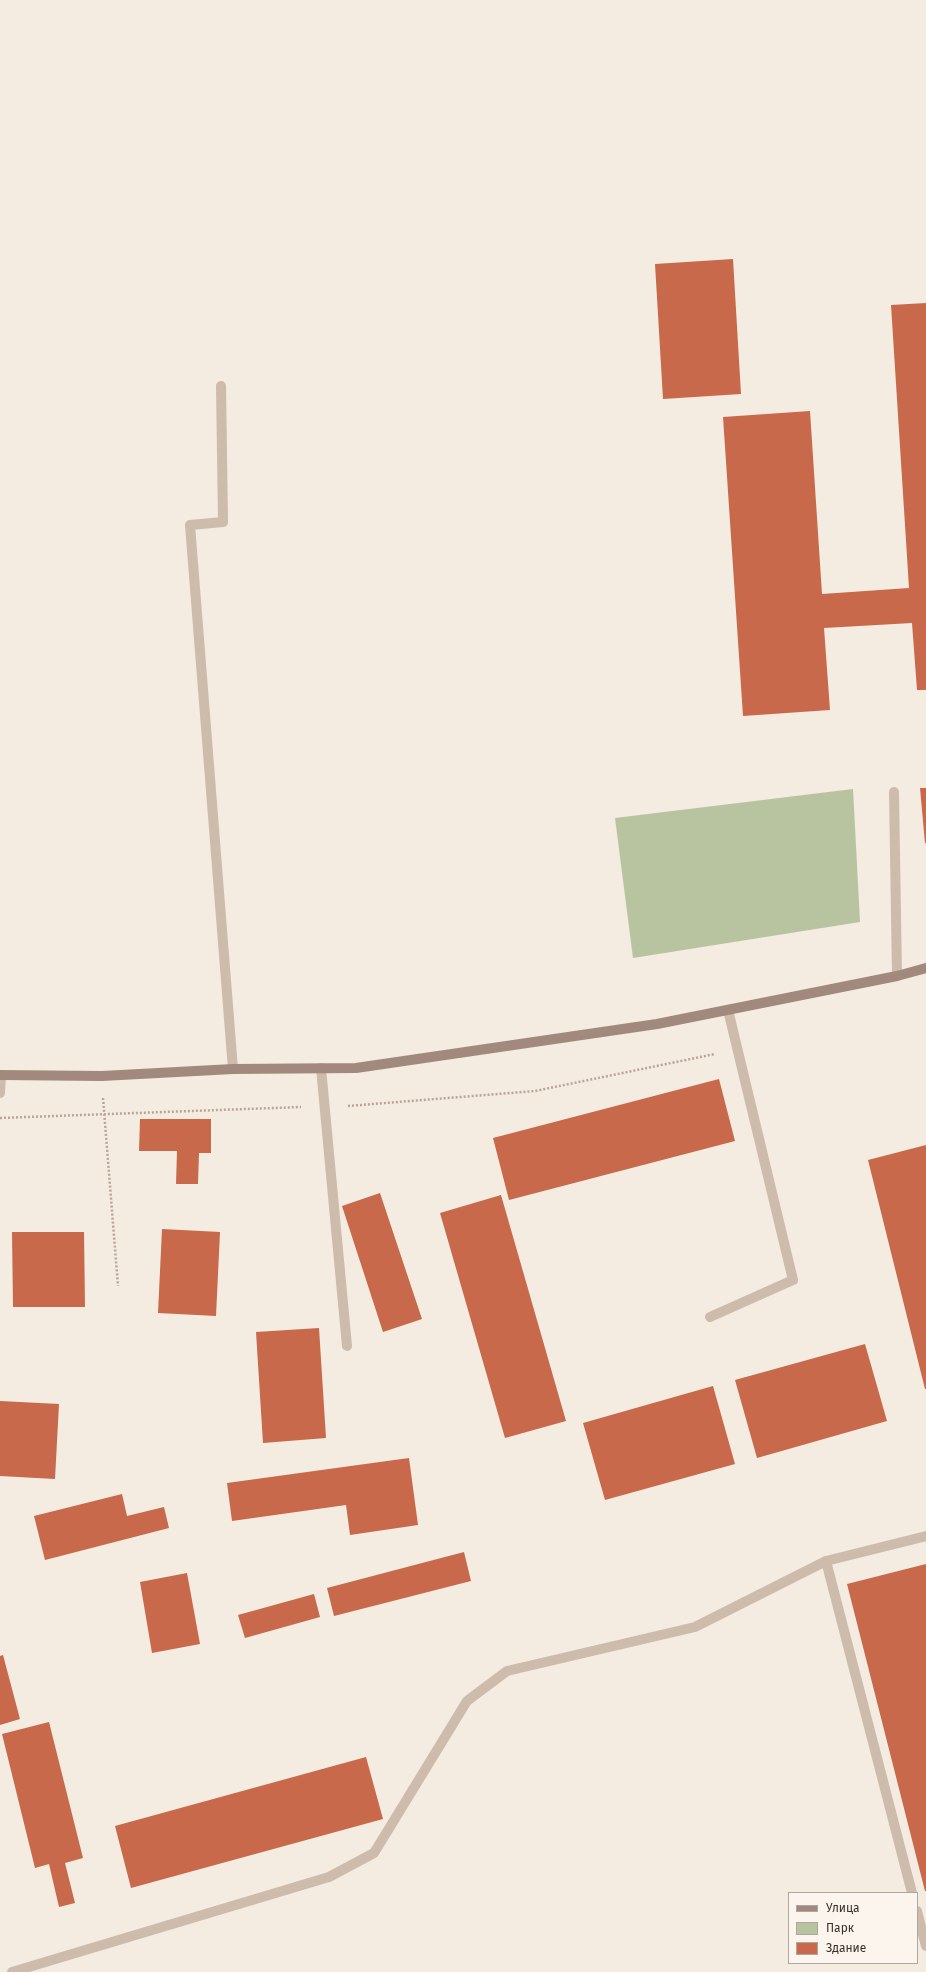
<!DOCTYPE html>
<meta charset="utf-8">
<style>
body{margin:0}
#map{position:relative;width:926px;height:1972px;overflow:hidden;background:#f4ebe1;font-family:"Fira Sans",sans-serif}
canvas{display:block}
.legend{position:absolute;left:788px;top:1892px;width:130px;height:72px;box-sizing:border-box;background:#fbf5ee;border:1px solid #aea6a0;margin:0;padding:5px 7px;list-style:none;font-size:12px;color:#3b302b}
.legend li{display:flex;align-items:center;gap:8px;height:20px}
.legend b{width:20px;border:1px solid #aea6a0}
</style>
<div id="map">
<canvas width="926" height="1972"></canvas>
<ul class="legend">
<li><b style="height:5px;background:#a18a7d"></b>Улица</li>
<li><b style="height:11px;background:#b8c4a0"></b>Парк</li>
<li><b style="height:11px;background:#c8694b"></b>Здание</li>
</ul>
</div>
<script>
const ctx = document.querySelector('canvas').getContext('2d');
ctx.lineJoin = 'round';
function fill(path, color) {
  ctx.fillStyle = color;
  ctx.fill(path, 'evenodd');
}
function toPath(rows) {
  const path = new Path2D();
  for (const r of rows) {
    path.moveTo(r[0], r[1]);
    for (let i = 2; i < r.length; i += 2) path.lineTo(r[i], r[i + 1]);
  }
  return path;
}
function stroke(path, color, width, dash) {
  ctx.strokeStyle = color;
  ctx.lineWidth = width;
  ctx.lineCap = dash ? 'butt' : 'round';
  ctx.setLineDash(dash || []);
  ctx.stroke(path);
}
const green = toPath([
 [853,789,860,922,633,958,615,818]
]);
const building = toPath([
 [733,259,741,394,663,399,655,264],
 [926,303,926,690,917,690,912,623,824,628,830,710,743,716,723,417,810,411,822,594,909,588,891,305],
 [920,788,926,788,926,843,925,843],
 [719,1079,735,1141,509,1200,493,1138],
 [140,1119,211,1119,211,1153,199,1153,198,1184,176,1184,177,1151,139,1151],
 [926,1145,926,1389,925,1389,868,1160],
 [380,1193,422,1319,383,1332,342,1206],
 [501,1195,566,1421,505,1438,440,1213],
 [162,1229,220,1232,216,1316,158,1313],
 [12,1232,84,1232,85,1307,13,1307],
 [319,1328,326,1438,263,1443,256,1332],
 [865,1344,887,1421,757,1458,735,1380],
 [713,1386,735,1464,605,1500,583,1423],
 [0,1401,59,1404,55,1479,0,1476],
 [409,1458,418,1525,350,1535,346,1505,232,1521,227,1483],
 [122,1494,127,1516,164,1507,169,1528,45,1560,34,1516],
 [464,1552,471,1581,334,1616,327,1588],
 [926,1564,926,1891,925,1891,847,1584],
 [187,1573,200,1644,152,1653,140,1582],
 [314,1594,320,1617,245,1638,238,1615],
 [3,1655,20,1719,0,1725,0,1656],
 [49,1722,83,1858,65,1863,75,1903,59,1907,49,1864,35,1868,2,1734],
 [366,1757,383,1819,131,1888,115,1826]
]);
const path = toPath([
 [103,1098,118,1286],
 [348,1106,535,1091,715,1054],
 [0,1118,301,1107]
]);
const lane = toPath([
 [221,386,223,522,190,525,233,1069],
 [894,792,897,976],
 [321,1068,347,1346],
 [0,1093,1,1075],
 [710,1317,793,1280,728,1010],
 [826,1561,912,1893],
 [917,1911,926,1946]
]);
const street = toPath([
 [12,1972,329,1877,374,1853,467,1701,507,1671,695,1627,826,1561,926,1536]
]);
const secondary = toPath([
 [0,1075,102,1076,233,1069,356,1068,657,1024,897,976,926,968]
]);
fill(green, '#b8c4a0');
fill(building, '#c8694b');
stroke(path, '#b9a596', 2.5, [2, 2]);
stroke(lane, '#cdbbac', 10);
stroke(street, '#cdbbac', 10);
stroke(secondary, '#a18a7d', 10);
</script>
